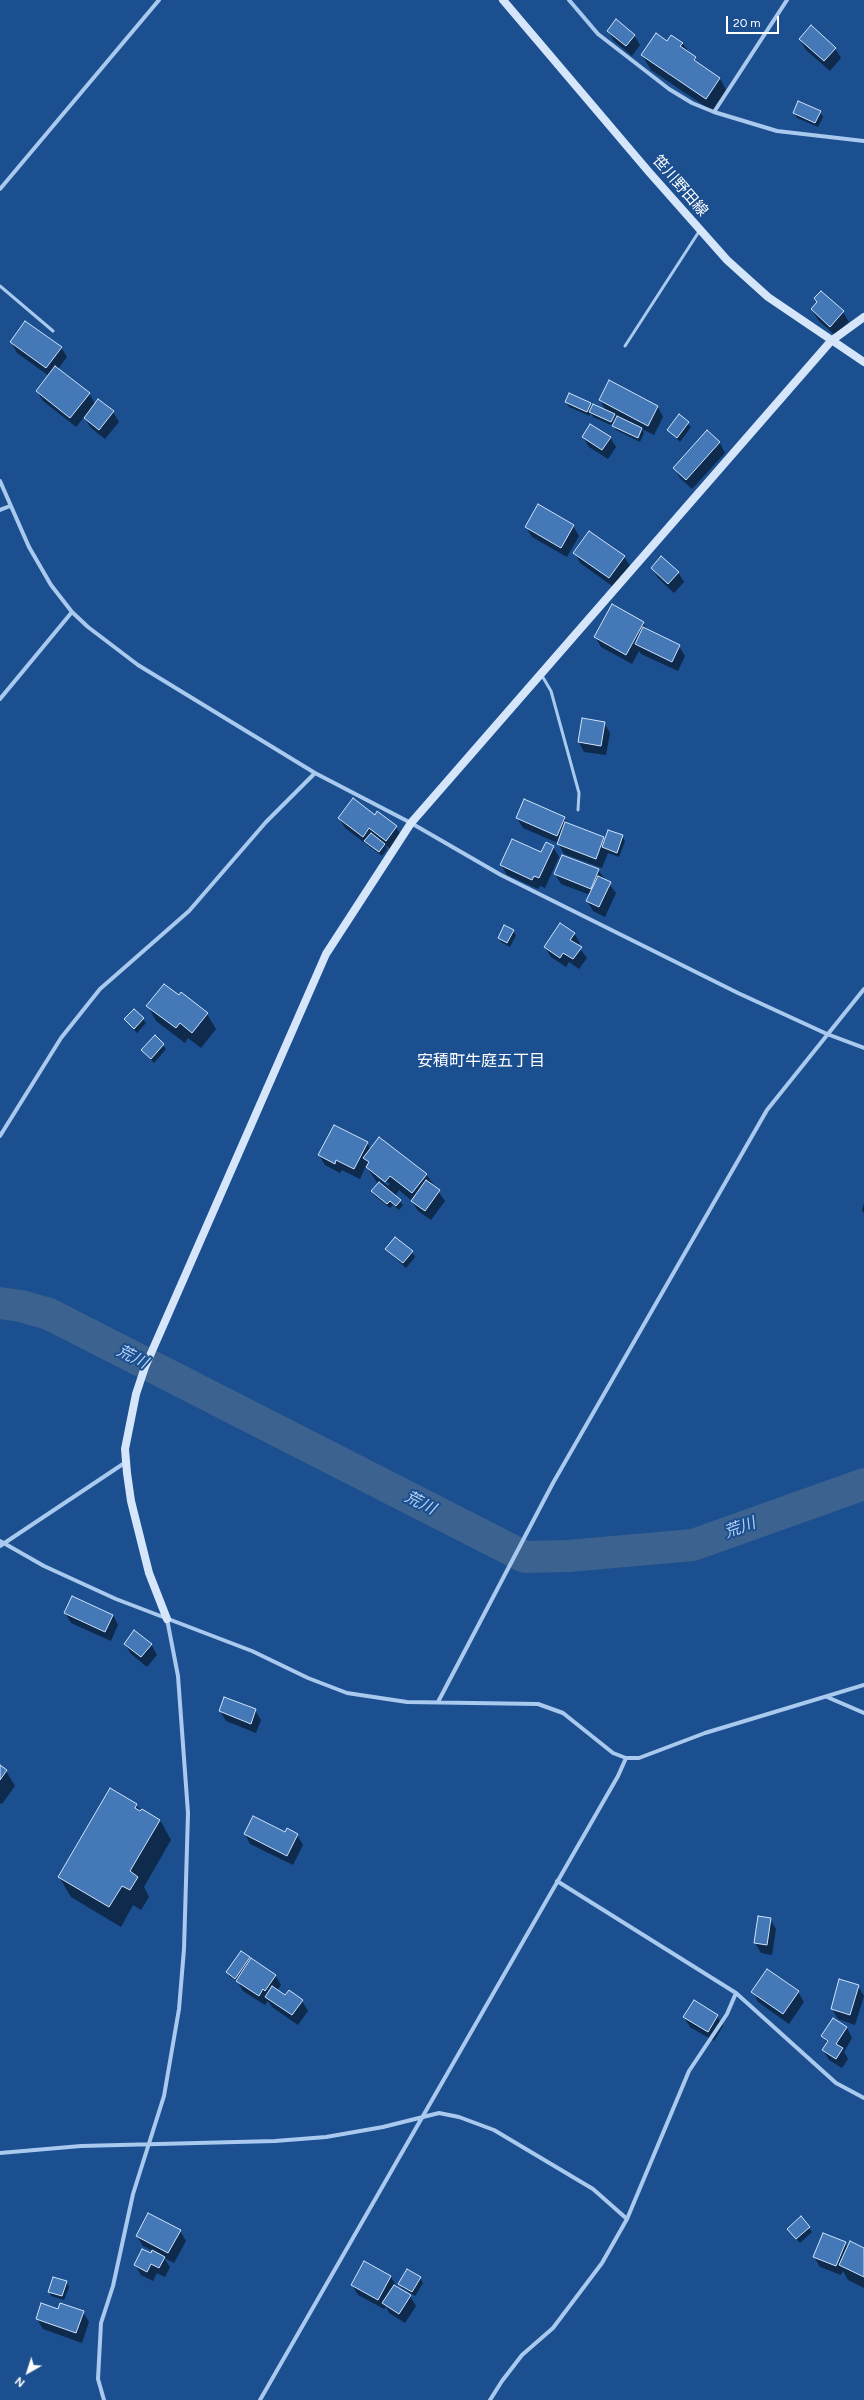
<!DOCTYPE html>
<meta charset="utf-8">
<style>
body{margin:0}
#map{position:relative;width:864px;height:2400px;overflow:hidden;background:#1b4f8f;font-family:Figtree,sans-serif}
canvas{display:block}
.north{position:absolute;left:8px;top:2352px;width:40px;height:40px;-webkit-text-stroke:3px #1b4f8f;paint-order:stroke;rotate:219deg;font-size:11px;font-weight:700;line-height:16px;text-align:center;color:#fff}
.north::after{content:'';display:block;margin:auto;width:14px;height:18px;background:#fff;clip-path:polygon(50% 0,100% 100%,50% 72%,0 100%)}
.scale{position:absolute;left:726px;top:16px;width:53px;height:18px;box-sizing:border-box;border:2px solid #fff;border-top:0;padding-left:5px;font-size:12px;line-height:14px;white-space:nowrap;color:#fff;-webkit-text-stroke:3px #1b4f8f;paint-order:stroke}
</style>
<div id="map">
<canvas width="864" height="2400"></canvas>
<div class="north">N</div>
<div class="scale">20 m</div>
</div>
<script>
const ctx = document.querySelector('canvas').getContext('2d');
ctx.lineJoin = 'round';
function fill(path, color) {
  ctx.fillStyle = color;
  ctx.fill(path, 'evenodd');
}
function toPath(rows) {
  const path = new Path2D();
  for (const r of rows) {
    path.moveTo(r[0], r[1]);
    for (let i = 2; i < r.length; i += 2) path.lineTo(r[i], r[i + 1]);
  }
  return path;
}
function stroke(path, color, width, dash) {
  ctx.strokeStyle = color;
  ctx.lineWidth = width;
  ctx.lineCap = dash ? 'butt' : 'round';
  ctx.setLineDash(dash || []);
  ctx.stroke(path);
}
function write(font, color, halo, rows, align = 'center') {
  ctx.font = font + ' Figtree,"Noto Sans JP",sans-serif';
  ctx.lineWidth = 4;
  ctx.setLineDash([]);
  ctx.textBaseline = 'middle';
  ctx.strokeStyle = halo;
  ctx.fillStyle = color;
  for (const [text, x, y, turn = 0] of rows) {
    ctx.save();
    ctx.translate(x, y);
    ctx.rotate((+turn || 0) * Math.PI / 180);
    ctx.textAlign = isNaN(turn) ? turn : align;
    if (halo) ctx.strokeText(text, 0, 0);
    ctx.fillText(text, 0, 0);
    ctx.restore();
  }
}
const shadow = toPath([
 [608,31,634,35,640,45,632,56,614,41],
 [800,40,835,48,841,58,830,71,806,50],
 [667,42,682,43,699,64,720,78,728,94,715,113,651,70,642,55],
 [820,112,823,117,818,127,797,118,794,113],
 [821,292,843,312,849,322,836,336,818,320,812,310,818,303,815,299],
 [11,342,61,347,67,357,58,369,89,393,95,404,113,412,119,422,105,439,91,428,84,417,76,427,43,401,37,391,49,376,17,353],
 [600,400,658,407,663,417,654,435,642,429,644,433,640,442,616,430,613,426,593,417,591,413,590,416,569,407,566,402,590,404,592,407,606,411],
 [679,415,691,427,680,442,668,430],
 [707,432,720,443,725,453,692,489,680,478,674,468],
 [583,437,610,437,616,447,608,459,589,447],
 [538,506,573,526,579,536,567,557,532,537,526,527],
 [575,553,624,556,630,566,615,588,580,563],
 [652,568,678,572,684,582,674,593,658,578],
 [643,623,648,631,679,646,685,656,678,671,641,654,639,651,632,664,601,647,595,637],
 [604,723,610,733,606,755,584,752,579,742],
 [375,816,396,827,402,837,392,850,385,845,387,849,382,856,345,828,339,818],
 [517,818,564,818,568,824,604,837,605,841,622,836,625,841,619,857,608,853,602,868,564,854,558,843,523,828],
 [553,847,559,857,545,888,540,886,538,889,507,875,501,865,542,854],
 [598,870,616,893,605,917,593,911,587,901,590,895,561,884,555,874],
 [513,931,516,935,510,947,501,942,499,938],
 [574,933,580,943,578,946,587,958,579,969,569,962,566,967,551,957,545,947],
 [148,1006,207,1014,216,1029,201,1048,188,1038,185,1043,156,1021],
 [143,1019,146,1023,137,1033,125,1020],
 [155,1036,166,1049,154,1063,142,1050],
 [367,1143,371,1150,426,1174,445,1201,431,1220,418,1211,412,1201,399,1190,395,1196,403,1205,399,1210,393,1205,390,1208,375,1196,372,1192,378,1184,366,1166,360,1179,342,1170,340,1173,325,1165,319,1155],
 [376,1174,390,1184,388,1186,376,1176],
 [864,1203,864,1214,862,1210],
 [387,1250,412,1252,415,1257,406,1268],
 [65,1613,113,1615,118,1625,111,1641,71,1623],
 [125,1644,151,1644,157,1655,147,1667,131,1654],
 [255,1710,261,1720,256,1733,226,1721,220,1711],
 [0,1767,6,1771,15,1786,2,1804,0,1803],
 [136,1804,141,1812,160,1820,171,1840,144,1887,149,1897,141,1910,133,1905,121,1927,71,1897,59,1877],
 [245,1834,297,1835,303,1845,293,1865,250,1844],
 [759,1917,770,1919,776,1929,772,1955,761,1953,755,1943],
 [249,1958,275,1975,281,1985,277,1991,285,1997,302,2001,308,2011,298,2025,272,2007,268,2001,265,2005,243,1991,238,1982,230,1977,227,1972],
 [858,1986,864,1996,855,2025,838,2019,832,2009],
 [753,1992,798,1992,804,2002,789,2024,758,2002],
 [717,2016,723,2026,714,2041,690,2027,684,2017],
 [833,2019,847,2028,852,2038,844,2052,848,2059,842,2068,829,2060,823,2050,827,2044,823,2036],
 [801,2217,812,2232,800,2243,788,2229],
 [180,2231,186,2241,174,2263,164,2258,170,2267,165,2277,157,2273,153,2281,141,2275,135,2265,153,2251,143,2246,137,2236],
 [845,2243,848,2248,864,2249,864,2288,848,2280,843,2271,841,2275,820,2267,814,2257],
 [364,2263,391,2277,397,2287,410,2296,416,2306,405,2323,389,2313,386,2307,384,2309,358,2295,352,2285],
 [420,2278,423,2283,415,2296,402,2288,399,2284],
 [66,2282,69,2287,64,2300,51,2296,49,2291],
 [59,2310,83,2312,89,2322,82,2343,43,2329,37,2319]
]);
const river = toPath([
 [0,1303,21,1306,49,1314,525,1557,568,1556,693,1545,864,1484]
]);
const building = toPath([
 [616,19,635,35,626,46,607,31,616,19],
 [811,25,836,48,824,61,799,39,811,25],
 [656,33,667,41,671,35,683,43,680,46,696,57,694,60,720,78,706,99,641,55,656,33],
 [798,101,821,111,815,123,793,113,798,101],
 [821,291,844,311,830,327,811,309,817,302,814,298,821,291],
 [25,321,62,347,46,368,10,342,25,321],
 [55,366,90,393,70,418,36,391,55,366],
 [609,380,658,406,648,426,599,400,609,380],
 [569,393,591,403,587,412,565,402,569,393],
 [98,399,114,411,99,430,84,418,98,399],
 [593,404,615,414,611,422,589,412,593,404],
 [679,414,689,422,677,438,667,430,679,414],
 [617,416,642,428,638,438,612,426,617,416],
 [590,424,611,437,602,450,582,437,590,424],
 [707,430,720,442,686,480,673,468,707,430],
 [538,504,574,525,561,548,525,527,538,504],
 [589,531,625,556,609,578,573,553,589,531],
 [661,556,679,572,668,584,651,568,661,556],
 [612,604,644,622,626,655,594,637,612,604],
 [643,627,680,645,672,662,635,644,643,627],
 [582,718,605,722,601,746,578,742,582,718],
 [353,798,375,815,377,811,397,826,386,841,369,828,363,837,338,818,353,798],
 [524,799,565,817,557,836,516,818,524,799],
 [565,822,604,837,596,859,557,844,565,822],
 [608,830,623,835,617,853,602,847,608,830],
 [371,833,385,844,379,852,364,841,371,833],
 [512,839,541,852,546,842,554,846,539,878,534,876,532,880,500,865,512,839],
 [562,855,599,869,591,889,554,874,562,855],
 [598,876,611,882,599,907,586,901,598,876],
 [560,923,575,933,570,940,582,947,573,959,563,953,560,958,544,947,560,923],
 [504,925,514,930,507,943,498,938,504,925],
 [164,984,179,995,181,992,208,1013,192,1033,180,1023,176,1028,146,1006,164,984],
 [134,1009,144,1018,134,1029,124,1019,134,1009],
 [155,1035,164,1044,151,1059,141,1050,155,1035],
 [334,1125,368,1142,354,1169,336,1160,335,1164,318,1155,334,1125],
 [379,1137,427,1174,412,1193,390,1176,385,1182,366,1167,369,1162,363,1158,379,1137],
 [426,1180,440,1190,425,1211,411,1201,426,1180],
 [379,1182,401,1200,396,1206,390,1201,387,1204,371,1191,379,1182],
 [395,1237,413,1251,403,1263,385,1249,395,1237],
 [72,1596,113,1615,105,1632,64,1613,72,1596],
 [134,1630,152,1644,141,1657,124,1644,134,1630],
 [224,1697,256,1709,251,1724,219,1711,224,1697],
 [0,1765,7,1770,0,1780,0,1765],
 [110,1788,137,1804,135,1808,140,1811,142,1809,160,1820,130,1871,138,1877,130,1890,122,1886,109,1907,58,1877,110,1788],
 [253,1816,285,1832,287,1828,298,1834,287,1856,244,1834,253,1816],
 [758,1916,771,1918,767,1945,754,1943,758,1916],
 [241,1951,250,1957,235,1979,226,1972,241,1951],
 [251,1958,276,1975,265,1991,263,1989,259,1996,236,1981,251,1958],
 [767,1969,799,1991,783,2014,751,1992,767,1969],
 [839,1979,859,1985,850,2015,831,2009,839,1979],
 [272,1986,285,1995,289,1990,303,2000,292,2015,265,1997,272,1986],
 [694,2000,718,2015,708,2032,683,2017,694,2000],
 [833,2018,847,2027,836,2044,843,2048,836,2059,822,2050,828,2041,821,2036,833,2018],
 [148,2213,181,2230,168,2253,136,2236,148,2213],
 [801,2216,810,2227,796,2239,787,2229,801,2216],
 [823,2233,846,2242,836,2266,813,2257,823,2233],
 [850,2241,864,2248,864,2277,839,2265,850,2241],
 [142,2249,151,2253,152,2250,165,2257,159,2268,151,2264,147,2272,134,2265,142,2249],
 [364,2261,391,2276,378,2300,351,2285,364,2261],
 [407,2269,421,2277,412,2292,398,2284,407,2269],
 [53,2277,67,2281,62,2296,48,2292,53,2277],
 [394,2285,411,2295,399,2314,382,2303,394,2285],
 [41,2303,58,2309,60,2303,84,2311,76,2333,36,2319,41,2303]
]);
const lane = toPath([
 [0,286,53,331],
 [625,346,700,230],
 [541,674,551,691,579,793,578,810]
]);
const street = toPath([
 [569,0,598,34,669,89,692,103,714,112,777,131,864,141],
 [714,112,787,0],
 [0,189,159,0],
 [0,481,29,547,51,585,72,612,88,627,138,665,315,773,411,823,501,875,738,993,827,1034,864,1048],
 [0,510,10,506],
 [0,699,72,612],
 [0,1136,61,1038,100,989,189,911,266,822,315,773],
 [0,1541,44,1566,116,1599,252,1651,308,1678,347,1693,407,1702,538,1704,563,1713,613,1753,626,1758,639,1758,705,1733,864,1685],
 [0,1546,126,1462],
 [827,1697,864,1713],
 [438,1702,553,1483,767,1110,864,989],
 [557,1881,736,1993,836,2083,864,2098],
 [0,2153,81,2146,275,2141,326,2137,383,2127,439,2113,459,2117,494,2130,593,2189,627,2219],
 [104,2400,98,2379,101,2323,113,2286,133,2194,164,2096,179,2009,184,1949,188,1813,178,1676,167,1619],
 [260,2400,618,1776,626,1758],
 [490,2400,502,2381,522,2355,553,2328,602,2263,627,2219,689,2071,727,2014,736,1993]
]);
const secondary = toPath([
 [503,0,649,172,727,260,768,297,864,362],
 [167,1619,149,1573,131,1501,127,1473,125,1449,136,1394,145,1367,326,954,411,823,831,341,864,317]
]);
const streetNames = [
 ["笹川野田線",680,186,49]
];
const neighbourhoodNames = [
 ["安積町牛庭五丁目",481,1061]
];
const waterNames = [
 ["荒川",132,1357,27],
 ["荒川",420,1503,27],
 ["荒川",740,1528,-20]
];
fill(shadow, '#0007');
stroke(river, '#3c6290', 32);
fill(building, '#4478b7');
stroke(building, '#cfe3fa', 1);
stroke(lane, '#a9c9ee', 3);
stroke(street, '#a9c9ee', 4);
stroke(secondary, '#d6e6fa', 8);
write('15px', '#fff', '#1b4f8f', streetNames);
write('16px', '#fff', '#1b4f8f', neighbourhoodNames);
write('italic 16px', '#b5d3f5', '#1b4f8f', waterNames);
</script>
